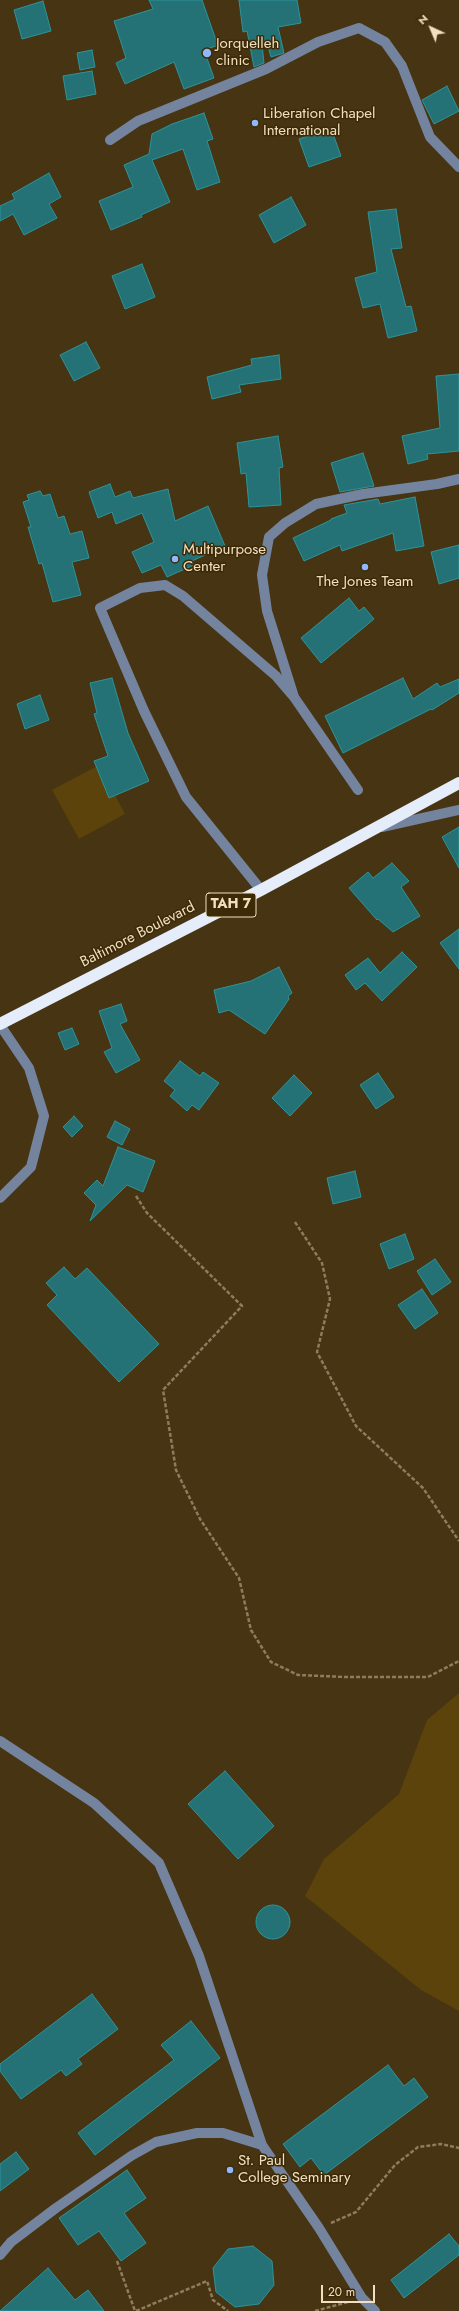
<!DOCTYPE html>
<style>
body{margin:0}
#map{position:relative;width:459px;height:2311px;overflow:hidden;background:#463413;font-family:Jost,sans-serif}
canvas{display:block}
.north{position:absolute;left:411px;top:8px;width:40px;height:40px;-webkit-text-stroke:3px #3c2a07;paint-order:stroke;rotate:316deg;font-size:11px;font-weight:700;line-height:16px;text-align:center;color:#f1dfc0}
.north::after{content:'';display:block;margin:auto;width:14px;height:18px;background:#f1dfc0;clip-path:polygon(50% 0,100% 100%,50% 72%,0 100%)}
.scale{position:absolute;left:321px;top:2285px;width:54px;height:18px;box-sizing:border-box;border:2px solid #f1dfc0;border-top:0;padding-left:5px;font-size:12px;line-height:14px;white-space:nowrap;color:#f1dfc0;-webkit-text-stroke:3px #3c2a07;paint-order:stroke}
</style>
<div id="map">
<canvas width="459" height="2311"></canvas>
<div class="north">N</div>
<div class="scale">20 m</div>
</div>
<script>
const ctx = document.querySelector('canvas').getContext('2d');
ctx.lineJoin = 'round';
function fill(path, color) {
  ctx.fillStyle = color;
  ctx.fill(path, 'evenodd');
}
function toPath(rows) {
  const path = new Path2D();
  for (const r of rows) {
    if (r.length === 3) {
      path.moveTo(r[0] + r[2], r[1]);
      path.arc(r[0], r[1], r[2], 0, 2 * Math.PI);
      continue;
    }
    path.moveTo(r[0], r[1]);
    for (let i = 2; i < r.length; i += 2) path.lineTo(r[i], r[i + 1]);
  }
  return path;
}
function stroke(path, color, width, dash) {
  ctx.strokeStyle = color;
  ctx.lineWidth = width;
  ctx.lineCap = dash ? 'butt' : 'round';
  ctx.setLineDash(dash || []);
  ctx.stroke(path);
}
function write(font, color, halo, rows, align = 'center') {
  ctx.font = font + ' Jost,sans-serif';
  ctx.lineWidth = 3;
  ctx.setLineDash([]);
  ctx.textBaseline = 'middle';
  ctx.strokeStyle = halo;
  ctx.fillStyle = color;
  for (const [text, x, y, turn = 0] of rows) {
    ctx.save();
    ctx.translate(x, y);
    ctx.rotate((+turn || 0) * Math.PI / 180);
    ctx.textAlign = isNaN(turn) ? turn : align;
    if (halo) ctx.strokeText(text, 0, 0);
    ctx.fillText(text, 0, 0);
    ctx.restore();
  }
}
const green = toPath([
 [99,765,125,814,79,839,52,790],
 [459,1693,459,2011,421,1990,305,1896,324,1859,399,1794,427,1720]
]);
const building = toPath([
 [149,0,202,0,216,40,216,46,204,50,214,78,184,89,174,62,125,84,116,63,126,58,114,21,153,9,149,0],
 [239,0,297,0,301,23,278,27,284,53,271,57,267,43,262,44,264,63,254,67,247,31,243,32,239,0],
 [43,1,51,31,22,39,14,10,43,1],
 [92,50,95,67,80,70,77,53,92,50],
 [92,71,96,94,67,100,63,76,92,71],
 [447,86,459,111,434,124,422,100,447,86],
 [204,113,213,139,207,141,220,182,197,190,183,149,152,160,170,202,141,215,142,217,111,230,99,201,133,187,124,165,149,154,152,134,172,124,204,113],
 [331,128,341,156,309,167,299,139,331,128],
 [49,173,61,197,49,204,57,218,24,235,13,214,0,221,0,206,15,199,12,194,49,173],
 [291,197,306,225,274,243,259,215,291,197],
 [396,209,402,248,391,249,406,307,411,306,417,331,388,338,380,304,363,308,355,278,377,272,368,212,396,209],
 [142,264,155,297,125,309,112,276,142,264],
 [86,342,100,368,74,381,60,355,86,342],
 [279,355,281,379,239,385,241,392,212,399,207,377,252,365,251,359,279,355],
 [459,374,459,451,427,454,428,459,408,464,402,436,440,428,436,376,459,374],
 [278,436,283,467,279,468,281,505,249,507,246,473,241,474,237,443,278,436],
 [363,453,374,486,340,492,331,463,363,453],
 [110,484,115,497,130,491,133,498,168,489,175,521,208,506,225,546,192,561,194,565,167,577,161,565,142,573,132,552,154,542,142,513,116,524,112,512,98,518,89,492,110,484],
 [40,491,43,496,50,494,58,518,64,516,70,534,82,531,89,558,72,562,81,595,53,602,42,563,39,564,28,527,31,527,23,502,29,500,27,495,40,491],
 [415,497,424,546,396,551,393,533,342,551,340,545,304,561,293,538,331,520,331,519,347,513,344,505,378,499,380,504,415,497],
 [459,545,459,578,439,584,431,552,459,545],
 [349,598,359,611,364,607,374,619,321,663,301,638,349,598],
 [112,678,128,733,149,781,109,798,94,761,108,756,94,714,97,713,90,683,112,678],
 [403,678,413,699,437,683,440,687,459,679,459,693,432,710,431,709,343,753,325,716,403,678],
 [40,695,49,720,25,729,17,704,40,695],
 [459,827,459,868,442,837,459,827],
 [392,863,409,881,401,887,420,916,393,932,378,919,377,920,349,888,368,872,373,878,392,863],
 [459,929,459,969,440,943,459,929],
 [402,952,417,967,382,1001,365,983,356,990,345,975,368,958,380,973,402,952],
 [279,967,292,993,288,996,289,999,265,1034,229,1010,219,1013,214,990,251,981,279,967],
 [121,1004,127,1021,120,1024,140,1060,116,1073,104,1052,112,1048,99,1011,121,1004],
 [72,1028,79,1044,65,1050,58,1033,72,1028],
 [180,1061,200,1076,203,1072,219,1083,199,1110,192,1105,187,1111,170,1096,175,1090,164,1081,180,1061],
 [378,1073,394,1097,376,1109,360,1085,378,1073],
 [294,1075,312,1093,290,1116,272,1098,294,1075],
 [74,1116,83,1126,72,1137,63,1127,74,1116],
 [115,1121,130,1129,122,1145,107,1137,115,1121],
 [118,1147,155,1161,143,1192,127,1185,90,1221,96,1205,84,1193,97,1180,103,1186,118,1147],
 [355,1171,361,1197,333,1204,327,1178,355,1171],
 [405,1234,414,1259,389,1269,380,1244,405,1234],
 [435,1259,451,1282,432,1295,417,1271,435,1259],
 [64,1267,75,1279,87,1268,159,1344,119,1382,47,1305,57,1295,46,1283,64,1267],
 [422,1289,438,1313,415,1329,398,1305,422,1289],
 [225,1771,274,1826,238,1859,188,1804,225,1771],
 [273,1922,17],
 [92,1994,118,2029,78,2059,82,2064,66,2076,61,2070,21,2099,0,2071,0,2064,92,1994],
 [191,2021,220,2058,95,2155,78,2133,174,2060,161,2045,191,2021],
 [388,2065,404,2086,414,2078,428,2097,324,2175,311,2158,300,2167,283,2144,388,2065],
 [16,2152,29,2169,0,2191,0,2164,16,2152],
 [127,2170,146,2198,124,2213,146,2243,121,2261,99,2231,78,2245,59,2218,127,2170],
 [449,2234,459,2246,459,2255,404,2298,391,2280,449,2234],
 [253,2246,272,2261,274,2285,259,2304,235,2307,216,2292,213,2268,228,2249,253,2246],
 [48,2268,75,2300,88,2290,104,2311,0,2311,48,2268]
]);
const path = toPath([
 [136,1196,147,1213,242,1306,163,1390,176,1470,200,1519,239,1578,251,1630,271,1662,298,1675,345,1677,428,1677,459,1661],
 [295,1222,322,1263,330,1299,317,1352,356,1426,423,1488,459,1541],
 [331,2223,356,2212,395,2165,418,2147,441,2144,459,2148],
 [117,2261,135,2311],
 [136,2311,207,2281,213,2300,228,2311],
 [315,2311,348,2302]
]);
const minor = toPath([
 [110,140,138,121,266,69,318,42,359,28,385,42,402,66,430,137,459,167],
 [358,790,294,697,267,611,262,575,269,537,285,523,316,504,363,494,437,484,459,479],
 [382,827,459,810],
 [261,890,186,797,144,711,100,608,140,588,165,585,183,596,276,676,294,697],
 [0,1025,29,1068,44,1116,31,1167,0,1198],
 [0,1741,94,1803,159,1863,199,1956,262,2145,319,2228,362,2298,375,2311],
 [0,2255,11,2242,56,2208,131,2156,156,2142,197,2133,223,2133,262,2145]
]);
const highway = toPath([
 [0,1024,261,890,459,783]
]);
const markers = [
 [207,53,5,"#8fb8fd"],
 [255,123,4,"#8fb8fd"],
 [175,559,4,"#8fb8fd"],
 [365,567,4,"#8fb8fd"],
 [230,2170,4,"#8fb8fd"]
];
const shields = [
 [231,905,50]
];
const shieldNames = [
 ["TAH 7",231,905]
];
const poiNames = [
 ["Jorquelleh",216,44],
 ["clinic",216,61],
 ["Liberation Chapel",263,114],
 ["International",263,131],
 ["Multipurpose",183,550],
 ["Center",183,567],
 ["The Jones Team",365,582,"center"],
 ["St. Paul",238,2161],
 ["College Seminary",238,2178]
];
const streetNames = [
 ["Baltimore Boulevard",138,935,-27]
];
fill(green, '#5c420b');
fill(building, '#257276');
stroke(building, '#2d949a', 1);
stroke(path, '#8e7c5c', 2.5, [4, 2]);
stroke(minor, '#75849e', 10);
stroke(highway, '#e5edfa', 12);
for (const [x, y, r, color] of markers) {
  const dot = new Path2D();
  dot.arc(x, y, r, 0, 2 * Math.PI);
  ctx.fillStyle = color;
  ctx.fill(dot);
  stroke(dot, '#3c2a07', 1.5);
}
for (const [x, y, w] of shields) {
  const box = new Path2D();
  box.roundRect(x - w / 2, y - 12, w, 24, 3);
  ctx.fillStyle = '#3c2a07';
  ctx.fill(box);
  stroke(box, '#f1dfc0', 1);
}
write('bold 14px', '#f1dfc0', null, shieldNames);
write('15px', '#f1dfc0', '#3c2a07', poiNames, 'left');
write('15px', '#f1dfc0', '#3c2a07', streetNames);
</script>
